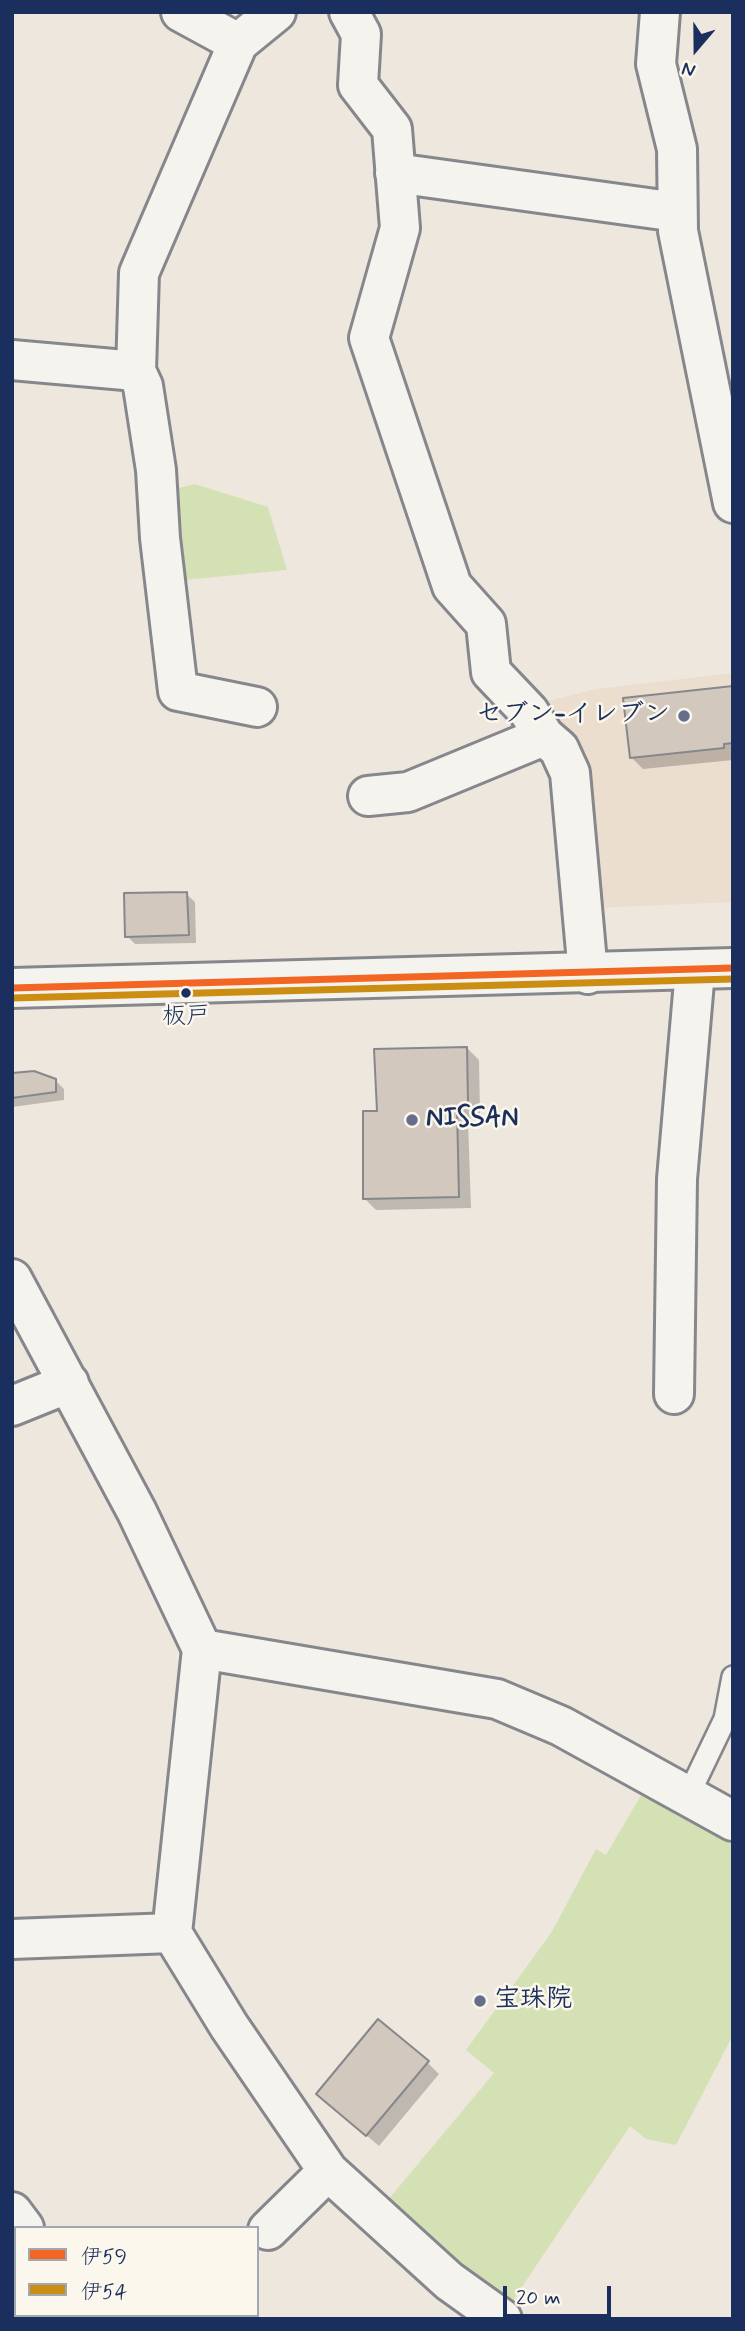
<!DOCTYPE html>
<meta charset="utf-8">
<style>
body{margin:0}
#map{position:relative;width:745px;height:2331px;overflow:hidden;background:#eee7de;font-family:Mynerve,"Klee One",sans-serif}
canvas{display:block}
.frame{position:absolute;inset:0;border:14px solid #1b2f5e;pointer-events:none}
.legend{position:absolute;left:14px;top:2226px;width:245px;height:91px;box-sizing:border-box;background:#fbf7ec;border:2px solid #a1a7b3;margin:0;padding:9px 12px;list-style:none;font-size:21px;color:#1b2f5e}
.legend li{display:flex;align-items:center;gap:14px;height:35px}
.legend b{width:35px;border:2px solid #a1a7b3}
.north{position:absolute;left:661px;top:14px;width:70px;height:70px;-webkit-text-stroke:5px #fbf7ec;paint-order:stroke;rotate:200deg;font-size:19px;font-weight:700;line-height:28px;text-align:center;color:#1b2f5e}
.north::after{content:'';display:block;margin:auto;width:24px;height:32px;background:#1b2f5e;clip-path:polygon(50% 0,100% 100%,50% 72%,0 100%)}
.scale{position:absolute;left:503px;top:2286px;width:108px;height:32px;box-sizing:border-box;border:4px solid #1b2f5e;border-top:0;padding-left:9px;font-size:21px;line-height:24px;white-space:nowrap;color:#1b2f5e;-webkit-text-stroke:5px #fbf7ec;paint-order:stroke}
</style>
<div id="map">
<canvas width="745" height="2331"></canvas>
<div class="frame"></div>
<ul class="legend">
<li><b style="height:9px;background:#f26522"></b>伊59</li>
<li><b style="height:9px;background:#cb8e13"></b>伊54</li>
</ul>
<div class="north">N</div>
<div class="scale">20 m</div>
</div>
<script>
const ctx = document.querySelector('canvas').getContext('2d');
ctx.lineJoin = 'round';
function fill(path, color) {
  ctx.fillStyle = color;
  ctx.fill(path, 'evenodd');
}
function toPath(rows) {
  const path = new Path2D();
  for (const r of rows) {
    path.moveTo(r[0], r[1]);
    for (let i = 2; i < r.length; i += 2) path.lineTo(r[i], r[i + 1]);
  }
  return path;
}
function stroke(path, color, width, dash) {
  ctx.strokeStyle = color;
  ctx.lineWidth = width;
  ctx.lineCap = dash ? 'butt' : 'round';
  ctx.setLineDash(dash || []);
  ctx.stroke(path);
}
function write(font, color, halo, rows, align = 'center') {
  ctx.font = font + ' Mynerve,"Klee One",sans-serif';
  ctx.lineWidth = 5;
  ctx.setLineDash([]);
  ctx.textBaseline = 'middle';
  ctx.strokeStyle = halo;
  ctx.fillStyle = color;
  for (const [text, x, y, turn = 0] of rows) {
    ctx.save();
    ctx.translate(x, y);
    ctx.rotate((+turn || 0) * Math.PI / 180);
    ctx.textAlign = isNaN(turn) ? turn : align;
    if (halo) ctx.strokeText(text, 0, 0);
    ctx.fillText(text, 0, 0);
    ctx.restore();
  }
}
const built = toPath([
 [733,673,733,902,595,908,548,701,596,689]
]);
const green = toPath([
 [195,484,268,507,287,570,184,580,169,490],
 [644,1790,733,1838,733,2035,676,2145,646,2139,630,2126,507,2309,382,2207,494,2073,466,2050,551,1933,596,1849,606,1855]
]);
const shadow = toPath([
 [733,688,733,760,643,769,631,757],
 [186,894,195,902,196,943,135,944,127,936],
 [467,1048,479,1060,480,1114,468,1120,471,1208,376,1210,364,1198,379,1113],
 [12,1075,55,1080,64,1089,64,1100,12,1107],
 [427,2062,439,2074,379,2146,318,2094]
]);
const building = toPath([
 [733,686,733,743,724,744,724,748,630,758,623,698,733,686],
 [187,892,189,935,125,937,124,893,187,892],
 [467,1047,468,1102,457,1108,459,1197,363,1199,363,1111,377,1111,374,1049,467,1047],
 [34,1071,56,1079,56,1092,12,1098,12,1073,34,1071],
 [378,2019,429,2061,366,2136,316,2094,378,2019]
]);
const lane = toPath([
 [688,1796,725,1719,733,1677]
]);
const street = toPath([
 [181,12,238,43,276,12],
 [349,12,361,34,358,85,392,129,400,228,369,338,452,586,486,624,491,672,529,712,544,736,559,749,570,773,588,974],
 [660,12,656,64,677,149,678,231,733,503],
 [238,43,139,273,136,371,143,386,156,470,160,538,178,691,257,707],
 [395,173,677,212],
 [12,360,136,371],
 [368,796,408,792,544,736],
 [12,1279,137,1512,202,1649,172,1933,229,2026,328,2171,449,2281,502,2319],
 [674,1394,677,1179,695,970],
 [12,1406,69,1383],
 [202,1649,497,1699,561,1726,733,1821],
 [12,1939,172,1933],
 [12,2212,24,2228],
 [268,2230,328,2171],
 [141,2315,146,2319]
]);
const highway = toPath([
 [12,988,733,968]
]);
const bus1 = toPath([
 [12,988,733,968]
]);
const bus2 = toPath([
 [12,998,733,979]
]);
const markers = [
 [684,716,7,"#656f8b"],
 [186,993,6,"#1b2f5e"],
 [412,1120,7,"#656f8b"],
 [480,2001,7,"#656f8b"]
];
const busNames = [
 ["板戸",186,1018]
];
const poiNames = [
 ["セブン-イレブン",670,716,"right"],
 ["NISSAN",426,1120],
 ["宝珠院",494,2001]
];
fill(built, '#ecdece');
fill(green, '#d4e1b5');
fill(shadow, '#0003');
fill(building, '#d3c8bd');
stroke(building, '#86878c', 2);
stroke(lane, '#86878c', 26);
stroke(street, '#86878c', 44);
stroke(highway, '#86878c', 44);
stroke(lane, '#f5f3ee', 21);
stroke(street, '#f5f3ee', 38);
stroke(highway, '#f5f3ee', 38);
stroke(bus1, '#f26522', 7);
stroke(bus2, '#cb8e13', 7);
for (const [x, y, r, color] of markers) {
  const dot = new Path2D();
  dot.arc(x, y, r, 0, 2 * Math.PI);
  ctx.fillStyle = color;
  ctx.fill(dot);
  stroke(dot, '#fbf7ec', 2.5);
}
write('24px', '#1b2f5e', '#fbf7ec', busNames);
write('bold 26px', '#1b2f5e', '#fbf7ec', poiNames, 'left');
</script>
